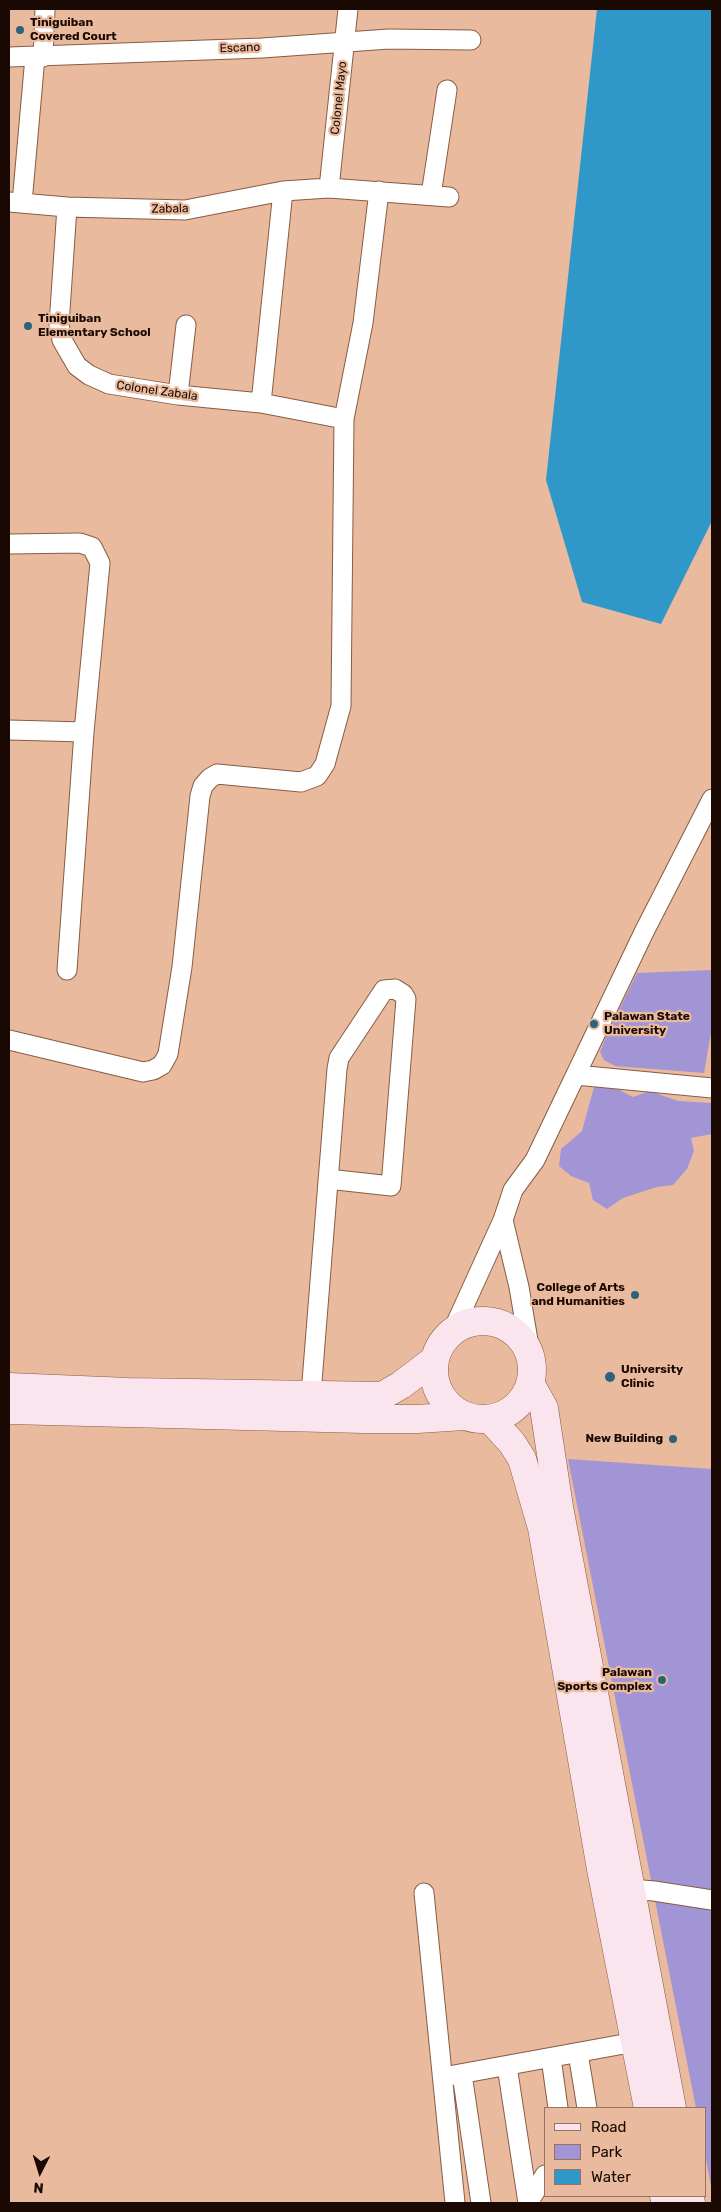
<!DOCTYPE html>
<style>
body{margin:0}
#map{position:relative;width:721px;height:2212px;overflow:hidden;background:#e9ba9d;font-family:Rubik,sans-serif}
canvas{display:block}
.frame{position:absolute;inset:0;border:10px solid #190902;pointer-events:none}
.legend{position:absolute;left:544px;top:2107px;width:162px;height:90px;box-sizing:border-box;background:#e9ba9d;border:1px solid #96735f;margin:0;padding:6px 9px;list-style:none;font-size:15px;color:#190902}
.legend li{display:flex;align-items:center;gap:10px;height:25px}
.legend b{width:25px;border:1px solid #96735f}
.north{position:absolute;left:15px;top:2147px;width:50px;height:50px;-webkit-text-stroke:4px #e9ba9d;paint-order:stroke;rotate:185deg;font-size:14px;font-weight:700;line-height:20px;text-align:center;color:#190902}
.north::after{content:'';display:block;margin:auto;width:18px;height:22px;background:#190902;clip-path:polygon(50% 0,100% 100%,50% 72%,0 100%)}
</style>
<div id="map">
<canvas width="721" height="2212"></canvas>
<div class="frame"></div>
<ul class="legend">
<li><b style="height:6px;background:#fae5ee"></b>Road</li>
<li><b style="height:14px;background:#a295d5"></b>Park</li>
<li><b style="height:14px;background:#3098c8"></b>Water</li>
</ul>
<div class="north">N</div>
</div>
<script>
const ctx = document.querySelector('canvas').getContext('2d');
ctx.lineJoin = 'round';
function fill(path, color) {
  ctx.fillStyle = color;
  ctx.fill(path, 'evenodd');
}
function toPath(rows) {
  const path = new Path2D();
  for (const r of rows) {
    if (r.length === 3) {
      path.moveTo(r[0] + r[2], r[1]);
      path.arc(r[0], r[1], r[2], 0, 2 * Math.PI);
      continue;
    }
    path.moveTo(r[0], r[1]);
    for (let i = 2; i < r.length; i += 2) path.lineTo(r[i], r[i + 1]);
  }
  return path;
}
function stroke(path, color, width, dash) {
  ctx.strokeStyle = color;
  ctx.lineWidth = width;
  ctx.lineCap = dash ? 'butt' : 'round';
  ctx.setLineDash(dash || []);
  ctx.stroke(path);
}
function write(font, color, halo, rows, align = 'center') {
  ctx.font = font + ' Rubik,sans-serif';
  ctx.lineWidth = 4.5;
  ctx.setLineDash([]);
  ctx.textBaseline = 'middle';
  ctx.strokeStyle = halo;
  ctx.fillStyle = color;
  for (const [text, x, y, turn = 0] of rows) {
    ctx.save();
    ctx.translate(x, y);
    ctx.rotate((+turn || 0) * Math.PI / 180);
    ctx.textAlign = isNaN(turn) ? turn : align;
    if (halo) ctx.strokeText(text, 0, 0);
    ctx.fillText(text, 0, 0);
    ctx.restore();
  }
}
const green = toPath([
 [712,970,712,1027,704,1073,615,1066,604,1060,600,1052,605,1039,637,973],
 [612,1086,633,1097,650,1091,678,1101,712,1103,712,1134,691,1138,694,1151,687,1169,673,1185,657,1187,623,1198,607,1209,593,1200,589,1183,571,1176,559,1166,561,1149,582,1131,594,1087],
 [568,1459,712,1469,712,2192,705,2153,705,2108,696,2108]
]);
const water = toPath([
 [597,9,712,9,712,521,661,624,582,602,546,480]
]);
const street = toPath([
 [9,57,262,48,389,39,471,40],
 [43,57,45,9],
 [329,188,348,9],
 [431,195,447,90],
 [9,202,67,207,185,210,283,191,329,188,449,197],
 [22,203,35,57],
 [67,207,59,325,62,340,77,366,89,375,109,384,178,395,261,403,344,419],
 [178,395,186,325],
 [261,403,283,191],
 [9,544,80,543,92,547,100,563,84,732,67,970],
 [9,730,84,732],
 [9,1040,143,1072,153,1070,162,1065,168,1054,182,967,200,796,203,786,210,778,217,774,301,782,317,776,325,764,341,706,344,419,363,323,379,191],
 [576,1075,712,1088],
 [503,1220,519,1287,532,1364],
 [453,1330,503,1220,513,1190,535,1160,644,932,712,799],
 [311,1394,337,1069,339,1058,384,990,395,989,403,994,406,999,391,1186,328,1179],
 [619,1888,654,1891,712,1900],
 [424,1893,455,2203],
 [578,2053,587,2108],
 [551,2058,558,2108],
 [507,2066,528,2203],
 [462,2074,481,2203],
 [443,2077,635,2042],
 [528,2203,545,2175]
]);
const secondary = toPath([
 [483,1370,49],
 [530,1383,544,1408,559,1507,672,2108],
 [9,1387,128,1392,382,1396,401,1385,434,1360],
 [9,1410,364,1419,417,1419,464,1416],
 [490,1419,512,1443,522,1459,542,1528,601,1869,648,2108],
 [664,2196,666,2203],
 [689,2196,691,2203]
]);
const markers = [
 [20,30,5,"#2b627d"],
 [28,326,5,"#2b627d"],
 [594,1024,5,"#2b627d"],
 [635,1295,5,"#2b627d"],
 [610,1377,6,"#2b627d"],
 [673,1439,5,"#2b627d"],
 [662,1680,5,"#2b627d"]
];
const poiNames = [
 ["Tiniguiban",30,23],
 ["Covered Court",30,37],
 ["Tiniguiban",38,319],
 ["Elementary School",38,333],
 ["Palawan State",604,1017],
 ["University",604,1031],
 ["College of Arts",625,1288,"right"],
 ["and Humanities",625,1302,"right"],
 ["University",621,1370],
 ["Clinic",621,1384],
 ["New Building",663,1439,"right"],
 ["Palawan",652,1673,"right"],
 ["Sports Complex",652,1687,"right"]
];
const streetNames = [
 ["Escano",240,48,-2],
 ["Colonel Mayo",339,98,-84],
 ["Zabala",170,209,-1],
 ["Colonel Zabala",157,391,8]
];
fill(green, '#a295d5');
fill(water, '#3098c8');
stroke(street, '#865d43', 21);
stroke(secondary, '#865d43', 29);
stroke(street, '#fff', 19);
stroke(secondary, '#fae5ee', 28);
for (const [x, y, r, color] of markers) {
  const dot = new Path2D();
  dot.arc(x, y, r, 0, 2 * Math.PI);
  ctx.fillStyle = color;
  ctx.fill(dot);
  stroke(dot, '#e9ba9d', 2);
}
write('bold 12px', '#190902', '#e9ba9d', poiNames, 'left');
write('12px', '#190902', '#e9ba9d', streetNames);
</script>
